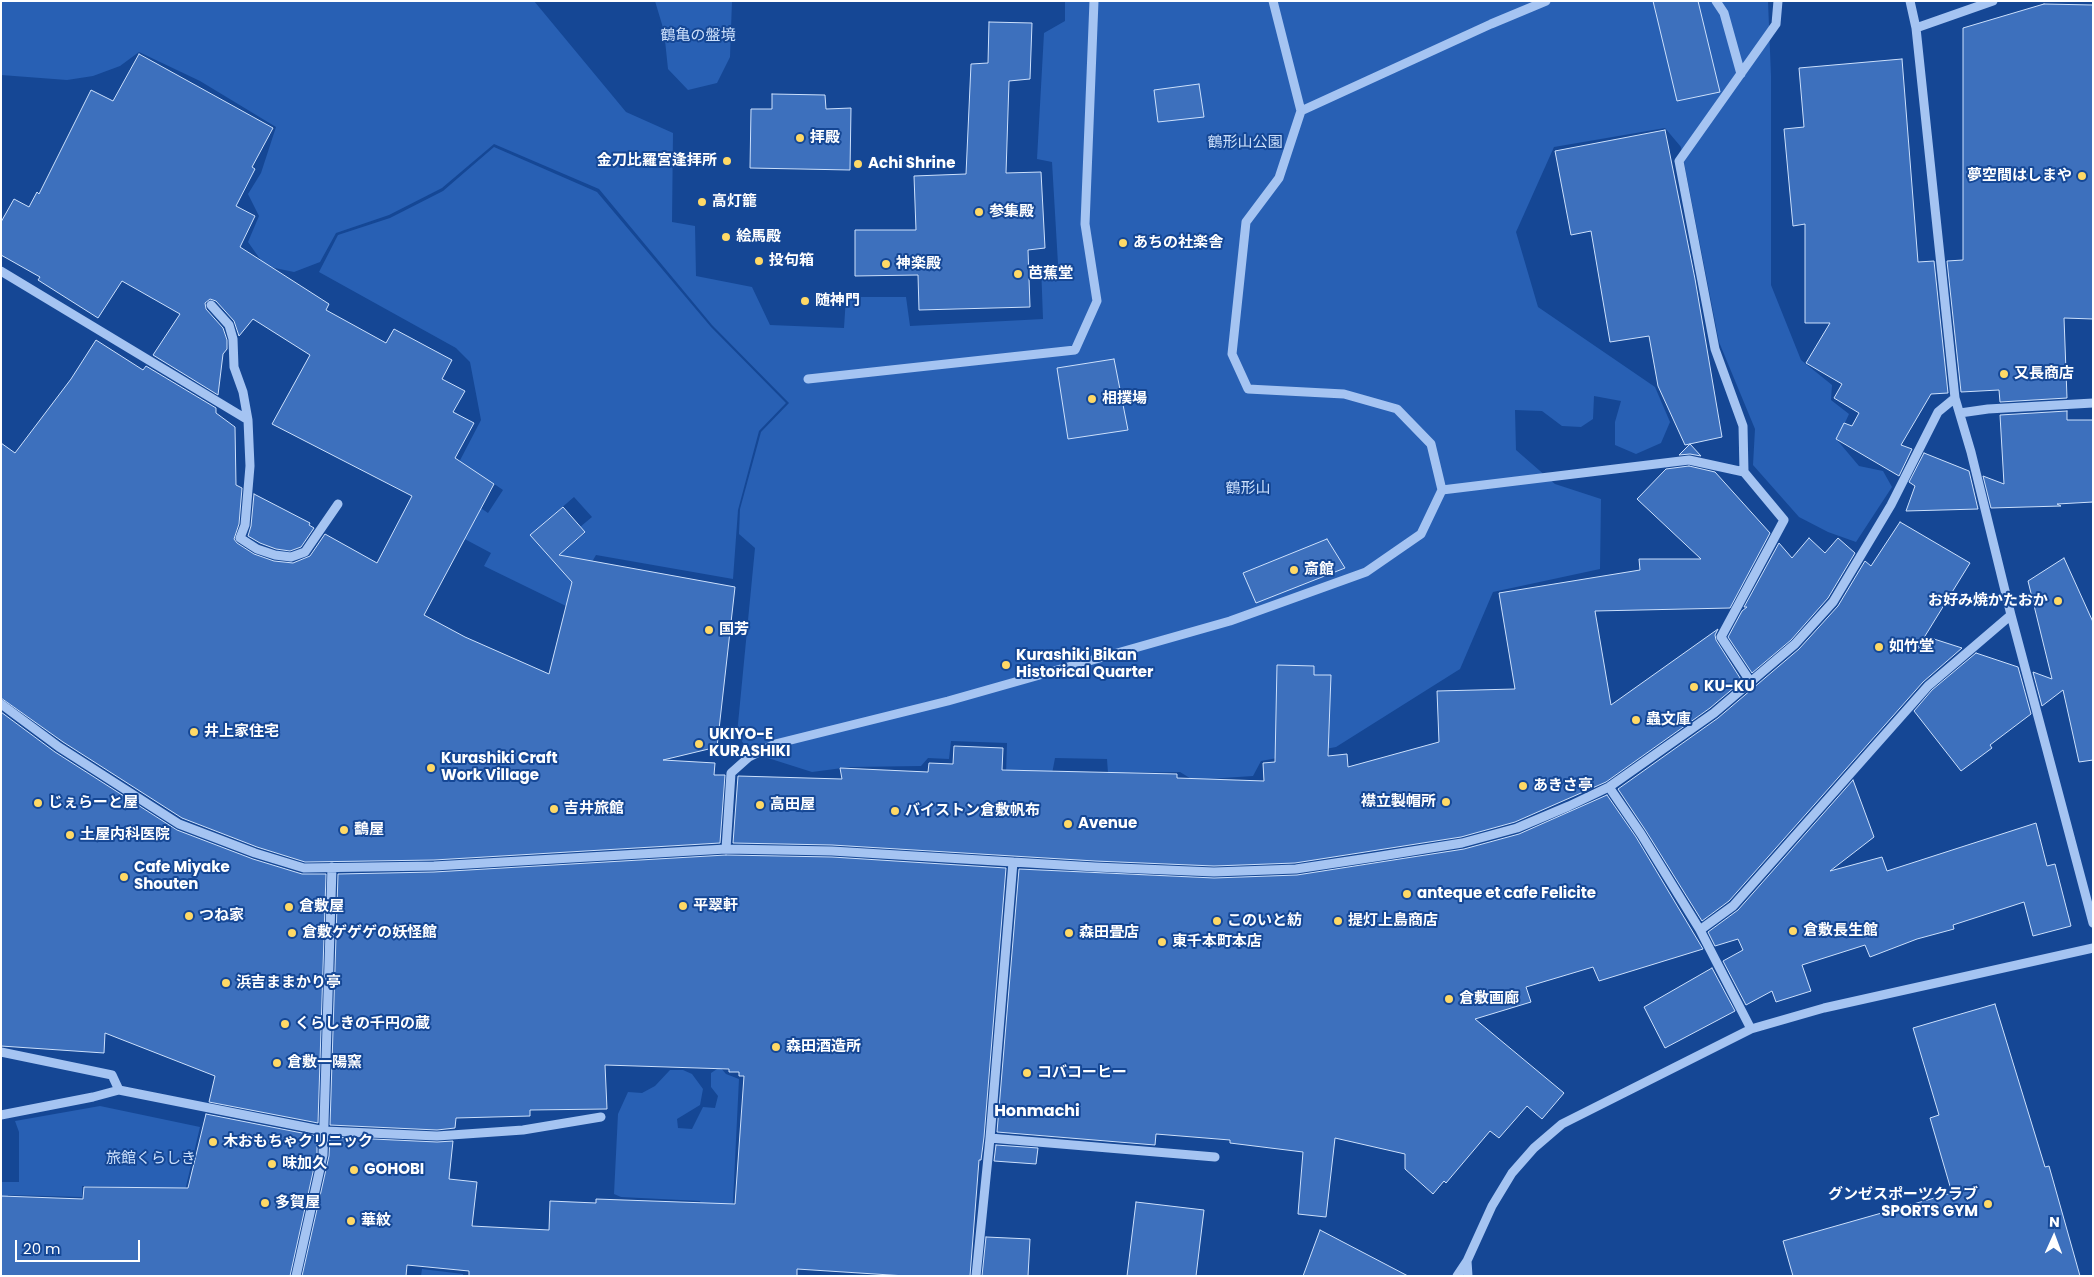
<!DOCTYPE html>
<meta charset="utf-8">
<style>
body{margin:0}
#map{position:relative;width:2094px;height:1277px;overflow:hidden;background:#154795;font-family:Poppins,sans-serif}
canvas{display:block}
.frame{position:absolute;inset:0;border:2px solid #fff;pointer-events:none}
.north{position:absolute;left:2029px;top:1212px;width:50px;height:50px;-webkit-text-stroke:4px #154795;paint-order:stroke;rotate:2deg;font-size:14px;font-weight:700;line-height:20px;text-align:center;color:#fff}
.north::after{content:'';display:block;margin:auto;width:18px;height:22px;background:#fff;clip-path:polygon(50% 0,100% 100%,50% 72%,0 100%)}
.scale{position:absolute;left:15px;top:1240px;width:125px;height:22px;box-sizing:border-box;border:2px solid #fff;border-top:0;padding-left:6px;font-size:15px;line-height:18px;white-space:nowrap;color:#fff;-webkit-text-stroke:4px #154795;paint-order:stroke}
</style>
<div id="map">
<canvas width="2094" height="1277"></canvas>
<div class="frame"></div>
<div class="north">N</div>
<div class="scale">20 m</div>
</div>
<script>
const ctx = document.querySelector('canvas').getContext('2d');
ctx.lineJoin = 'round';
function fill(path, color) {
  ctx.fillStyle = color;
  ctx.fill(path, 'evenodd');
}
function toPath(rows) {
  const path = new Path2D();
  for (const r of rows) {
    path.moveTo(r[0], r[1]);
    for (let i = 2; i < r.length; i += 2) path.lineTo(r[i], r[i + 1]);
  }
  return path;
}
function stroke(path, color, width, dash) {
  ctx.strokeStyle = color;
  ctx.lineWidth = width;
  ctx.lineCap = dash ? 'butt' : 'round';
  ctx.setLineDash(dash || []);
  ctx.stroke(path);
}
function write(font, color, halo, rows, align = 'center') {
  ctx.font = font + ' Poppins,"Noto Sans JP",sans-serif';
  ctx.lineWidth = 4;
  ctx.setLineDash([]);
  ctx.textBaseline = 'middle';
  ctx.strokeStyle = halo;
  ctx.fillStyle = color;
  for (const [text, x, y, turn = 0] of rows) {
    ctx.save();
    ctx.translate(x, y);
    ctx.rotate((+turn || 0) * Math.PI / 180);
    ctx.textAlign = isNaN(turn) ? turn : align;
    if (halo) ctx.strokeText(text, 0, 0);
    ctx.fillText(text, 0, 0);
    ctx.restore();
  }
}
const green = toPath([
 [1,1,534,1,626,112,673,133,672,222,695,226,696,276,752,287,770,325,844,328,846,297,906,297,910,326,1043,319,1041,265,1058,264,1052,162,1037,159,1044,33,1065,21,1065,1,1768,1,1771,76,1771,285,1801,360,1832,385,1831,400,1849,414,1837,440,1859,466,1883,471,1892,487,1856,542,1828,532,1799,517,1753,465,1755,429,1719,342,1681,147,1665,128,1554,147,1516,232,1538,307,1655,387,1670,422,1661,443,1636,454,1615,445,1615,422,1621,401,1594,396,1593,419,1581,427,1562,426,1542,411,1515,410,1516,450,1555,484,1601,499,1600,569,1493,592,1460,669,1336,747,1261,761,1253,776,1193,780,1180,772,1108,773,1107,759,1055,758,1051,779,1006,775,1007,743,951,741,949,759,928,758,921,766,850,767,812,772,749,752,737,734,755,548,739,534,740,509,761,432,789,403,712,325,599,189,494,144,442,188,389,215,336,233,320,262,294,272,265,266,248,242,259,216,248,194,261,173,276,127,200,81,139,52,120,66,93,76,67,80,1,75],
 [655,1,732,1,730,57,717,83,688,90,668,69,664,31],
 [494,147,597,192,711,327,786,403,759,431,738,510,733,579,596,555,566,606,484,566,491,553,429,520,481,420,470,362,456,348,319,272,338,235,390,218,443,191],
 [484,477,503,490,488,513,469,500],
 [574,497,592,517,580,527,585,533,553,560,530,535],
 [720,1067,726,1074,739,1079,732,1221,704,1217,700,1201,621,1197,614,1194,618,1114,628,1092,642,1093,655,1086,670,1070,683,1070,692,1074,703,1089,700,1105,677,1119,678,1128,692,1129,703,1107,715,1108,718,1096,711,1087,711,1073],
 [100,1106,200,1127,176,1229,121,1187,82,1186,82,1197,8,1195,7,1201,1,1201,1,1182,19,1182,19,1132,15,1121],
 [422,1269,463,1274,463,1276,421,1276]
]);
const building = toPath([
 [1653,1,1698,1,1720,92,1677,101,1653,1],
 [2044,4,2093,5,2093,319,2064,318,2067,398,2000,402,1999,390,1961,392,1947,261,1963,260,1963,28,2044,4],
 [989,22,1032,23,1030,79,1009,81,1006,173,1041,172,1045,248,1028,250,1030,307,919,310,918,275,855,276,855,230,916,230,914,176,966,174,971,64,988,63,989,22],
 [139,54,273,128,252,167,255,169,236,206,255,216,240,247,329,304,326,310,386,343,394,329,452,360,442,379,465,391,453,412,474,423,455,458,494,484,424,615,465,637,549,674,572,582,530,535,563,507,585,532,559,555,735,587,717,747,663,760,715,763,714,775,725,775,720,843,434,860,305,862,257,847,182,818,63,742,1,698,1,443,15,453,71,379,96,340,143,370,146,366,216,408,216,413,235,427,236,485,242,488,239,524,234,539,237,543,254,554,274,561,293,563,310,556,325,534,377,563,412,496,272,424,310,355,253,319,239,336,234,321,216,301,210,299,205,303,206,309,223,328,227,340,227,349,223,354,218,395,153,355,180,314,122,281,98,318,38,280,40,277,1,255,1,222,14,199,29,207,37,192,39,194,91,90,113,101,139,54],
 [1902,59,1918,262,1934,261,1948,393,1931,394,1901,445,1912,449,1899,476,1836,439,1844,423,1852,426,1859,413,1834,398,1842,384,1806,363,1830,323,1805,323,1805,224,1793,226,1784,129,1804,127,1799,68,1902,59],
 [1199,84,1204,117,1158,122,1154,90,1199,84],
 [772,94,825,95,826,109,851,108,850,170,750,168,751,109,772,109,772,94],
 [1665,130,1695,279,1722,437,1685,445,1658,386,1649,336,1610,342,1591,231,1571,235,1555,151,1665,130],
 [1114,359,1128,430,1068,439,1057,368,1114,359],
 [2067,411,2067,420,2093,420,2093,502,2057,504,2061,506,1991,508,1983,476,2004,484,2000,415,2067,411],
 [1690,444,1701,456,1690,454,1679,455,1690,444],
 [1924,453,1969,471,1978,509,1906,511,1915,486,1909,482,1924,453],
 [1689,466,1715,472,1770,533,1730,608,1595,611,1611,705,1718,629,1715,635,1716,640,1742,681,1710,708,1606,782,1515,822,1461,837,1295,863,1214,866,1095,861,832,845,733,843,738,776,842,779,840,768,928,772,929,763,953,764,954,746,1003,748,1002,770,1177,774,1177,778,1264,781,1263,763,1275,762,1277,665,1314,666,1314,675,1331,675,1328,756,1347,754,1348,767,1439,742,1437,691,1515,689,1499,593,1640,570,1639,559,1701,559,1637,499,1666,469,1689,466],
 [254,494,310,523,309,525,314,528,301,547,290,551,276,549,260,543,248,536,251,526,254,494],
 [1900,522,1970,563,1917,649,1934,639,1962,648,1923,682,1729,901,1702,921,1646,831,1618,789,1718,718,1799,649,1838,606,1865,561,1871,566,1900,522],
 [1809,538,1825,553,1838,538,1855,553,1828,598,1791,640,1752,673,1728,637,1742,611,1747,607,1744,607,1779,543,1792,558,1809,538],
 [1327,539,1345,568,1256,603,1243,573,1327,539],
 [2064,558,2093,622,2093,760,2079,762,2063,690,2042,706,2033,672,2052,679,2028,581,2064,558],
 [1976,653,2018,667,2031,714,1990,745,1992,748,1961,771,1914,711,1932,690,1976,653],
 [1,712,55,752,177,830,253,859,302,874,326,874,318,1123,209,1102,215,1076,105,1033,104,1053,1,1046,1,712],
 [1853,780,1874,837,1830,871,1882,857,1887,871,2036,823,2047,866,2055,864,2071,926,2033,936,2024,902,1953,925,1954,929,1917,939,1870,957,1865,945,1802,965,1811,991,1776,1002,1772,991,1746,1005,1723,961,1743,950,1738,939,1715,946,1708,932,1738,910,1853,780],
 [1607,795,1636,837,1703,949,1599,981,1593,967,1526,987,1531,1002,1475,1019,1564,1093,1542,1119,1527,1106,1499,1138,1490,1131,1446,1183,1444,1181,1433,1194,1405,1169,1405,1154,1335,1138,1326,1217,1298,1214,1303,1152,1230,1143,1230,1140,1156,1134,1155,1145,997,1132,1019,869,1214,878,1297,875,1464,849,1519,834,1607,795],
 [726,855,832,857,1006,868,984,1137,981,1160,979,1160,970,1276,906,1276,797,1269,797,1276,469,1276,469,1271,407,1265,406,1276,302,1276,329,1156,330,1137,437,1142,453,1141,449,1179,477,1182,472,1226,549,1230,550,1201,596,1203,596,1199,735,1204,744,1076,739,1076,739,1072,729,1072,729,1069,605,1065,607,1109,530,1110,530,1116,456,1118,455,1128,437,1130,330,1125,338,874,434,872,726,855],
 [1712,968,1735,1011,1665,1048,1644,1007,1712,968],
 [1995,1004,2045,1167,2049,1166,2080,1276,1793,1276,1783,1241,1952,1193,1930,1118,1939,1115,1913,1028,1995,1004],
 [206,1114,317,1136,317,1154,290,1276,1,1276,1,1196,83,1199,84,1187,188,1188,206,1114],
 [996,1145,1038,1148,1036,1164,994,1161,996,1145],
 [1136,1202,1204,1210,1196,1276,1127,1276,1136,1202],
 [1320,1230,1408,1276,1303,1276,1320,1230],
 [986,1237,1030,1239,1028,1276,982,1276,986,1237]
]);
const minor = toPath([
 [1716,1,1724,13,1741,74],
 [1910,1,1916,28,1955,398,1971,452,2011,615,2093,923],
 [1916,28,1993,1],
 [1301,111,1491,24,1546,1],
 [1,271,248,420,250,466,245,525,240,538,257,549,275,555,291,557,305,552,338,504],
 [211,305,229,325,233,339,234,367,243,392,248,420],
 [808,379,1075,350,1097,301,1085,224,1094,1],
 [1960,413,1988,409,2093,403],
 [1744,472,1743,426,1715,349,1679,161,1776,24,1778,1],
 [1442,490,1689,460,1744,472,1784,520,1721,637,1750,681],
 [1,704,59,747,179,824,255,853,304,868,434,866,726,849,832,851,1095,867,1214,872,1296,869,1375,857,1462,843,1517,828,1569,806,1609,787,1714,713,1795,644,1833,602,1891,505,1938,412,1955,398],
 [1609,787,1641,834,1700,930,1751,1029],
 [726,849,731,773,749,757,775,744,948,701,1230,621,1366,572,1421,534,1442,490,1431,444,1397,409,1344,394,1248,389,1232,354,1246,222,1279,178,1301,111,1273,1],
 [1700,930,1733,906,1928,686,2011,615],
 [1,1052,112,1075,119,1090,325,1131,437,1136,523,1130,601,1117],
 [1,1115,93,1097,119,1090],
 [990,1138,1215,1157],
 [296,1276,323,1155,332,867],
 [976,1276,990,1138,1013,862],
 [1457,1276,1467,1261],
 [1468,1276,1467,1261,1492,1206,1512,1173,1534,1148,1562,1124,1751,1029,1824,1008,2093,948]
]);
const markers = [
 [800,138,5,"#ffd966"],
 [727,161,5,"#ffd966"],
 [858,164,5,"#ffd966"],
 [2082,176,5,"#ffd966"],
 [702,202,5,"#ffd966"],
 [979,212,5,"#ffd966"],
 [726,237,5,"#ffd966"],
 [1123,243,5,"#ffd966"],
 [759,261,5,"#ffd966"],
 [886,264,5,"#ffd966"],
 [1018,274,5,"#ffd966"],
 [805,301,5,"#ffd966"],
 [2004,374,5,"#ffd966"],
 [1092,399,5,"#ffd966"],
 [1294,570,5,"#ffd966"],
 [2058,601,5,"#ffd966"],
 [709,630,5,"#ffd966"],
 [1879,647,5,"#ffd966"],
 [1006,665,5,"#ffd966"],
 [1694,687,5,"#ffd966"],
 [1636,720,5,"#ffd966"],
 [194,732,5,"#ffd966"],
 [699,744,5,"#ffd966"],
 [431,768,5,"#ffd966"],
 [1523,786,5,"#ffd966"],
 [1446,802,5,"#ffd966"],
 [38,803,5,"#ffd966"],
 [760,805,5,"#ffd966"],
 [554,809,5,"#ffd966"],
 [895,811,5,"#ffd966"],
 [1068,824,5,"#ffd966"],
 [344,830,5,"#ffd966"],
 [70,835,5,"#ffd966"],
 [124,877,5,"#ffd966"],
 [1407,894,5,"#ffd966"],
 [683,906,5,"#ffd966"],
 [289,907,5,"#ffd966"],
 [189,916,5,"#ffd966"],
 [1217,921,5,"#ffd966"],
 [1338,921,5,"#ffd966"],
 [1793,931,5,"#ffd966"],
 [292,933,5,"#ffd966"],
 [1069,933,5,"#ffd966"],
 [1162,942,5,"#ffd966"],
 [226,983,5,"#ffd966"],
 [1449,999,5,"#ffd966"],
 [285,1024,5,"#ffd966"],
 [776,1047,5,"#ffd966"],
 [277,1063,5,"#ffd966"],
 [1027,1073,5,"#ffd966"],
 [213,1142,5,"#ffd966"],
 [272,1164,5,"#ffd966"],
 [354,1170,5,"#ffd966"],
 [265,1203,5,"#ffd966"],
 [1988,1204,5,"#ffd966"],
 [351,1221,5,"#ffd966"]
];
const parkNames = [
 ["鶴亀の盤境",698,36],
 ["鶴形山公園",1245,143],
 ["鶴形山",1248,489],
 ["旅館くらしき",151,1159]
];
const poiNames = [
 ["拝殿",810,138],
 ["金刀比羅宮逢拝所",717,161,"right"],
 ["Achi Shrine",868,164],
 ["夢空間はしまや",2072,176,"right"],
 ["高灯籠",712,202],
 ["参集殿",989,212],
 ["絵馬殿",736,237],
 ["あちの社楽舎",1133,243],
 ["投句箱",769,261],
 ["神楽殿",896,264],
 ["芭蕉堂",1028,274],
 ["随神門",815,301],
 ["又長商店",2014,374],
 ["相撲場",1102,399],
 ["斎館",1304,570],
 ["お好み焼かたおか",2048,601,"right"],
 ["国芳",719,630],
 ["如竹堂",1889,647],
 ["Kurashiki Bikan",1016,656],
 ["Historical Quarter",1016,673],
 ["KU-KU",1704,687],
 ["蟲文庫",1646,720],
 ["井上家住宅",204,732],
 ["UKIYO-E",709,735],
 ["KURASHIKI",709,752],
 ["Kurashiki Craft",441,759],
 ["Work Village",441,776],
 ["あきさ亭",1533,786],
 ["襟立製帽所",1436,802,"right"],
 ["じぇらーと屋",48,803],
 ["高田屋",770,805],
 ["吉井旅館",564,809],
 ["バイストン倉敷帆布",905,811],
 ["Avenue",1078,824],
 ["鷭屋",354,830],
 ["土屋内科医院",80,835],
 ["Cafe Miyake",134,868],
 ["Shouten",134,885],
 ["anteque et cafe Felicite",1417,894],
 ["平翠軒",693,906],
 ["倉敷屋",299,907],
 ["つね家",199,916],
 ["このいと紡",1227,921],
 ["提灯上島商店",1348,921],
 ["倉敷長生館",1803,931],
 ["倉敷ゲゲゲの妖怪館",302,933],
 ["森田畳店",1079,933],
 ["東千本町本店",1172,942],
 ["浜吉ままかり亭",236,983],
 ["倉敷画廊",1459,999],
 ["くらしきの千円の蔵",295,1024],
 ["森田酒造所",786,1047],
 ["倉敷一陽窯",287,1063],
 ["コバコーヒー",1037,1073],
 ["木おもちゃクリニック",223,1142],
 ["味加久",282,1164],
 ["GOHOBI",364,1170],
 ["グンゼスポーツクラブ",1978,1195,"right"],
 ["SPORTS GYM",1978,1212,"right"],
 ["多賀屋",275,1203],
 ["華紋",361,1221]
];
const neighbourhoodNames = [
 ["Honmachi",1037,1112]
];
fill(green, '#2860b4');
fill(building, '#3d70bd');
stroke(building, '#cce0fc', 1);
stroke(minor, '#a5c4f2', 9);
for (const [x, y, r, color] of markers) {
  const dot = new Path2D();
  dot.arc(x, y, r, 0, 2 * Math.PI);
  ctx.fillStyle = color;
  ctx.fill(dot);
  stroke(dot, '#154795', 2);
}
write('15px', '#cce0fc', '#154795', parkNames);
write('bold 15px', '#fff', '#154795', poiNames, 'left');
write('bold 16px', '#fff', '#154795', neighbourhoodNames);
</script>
